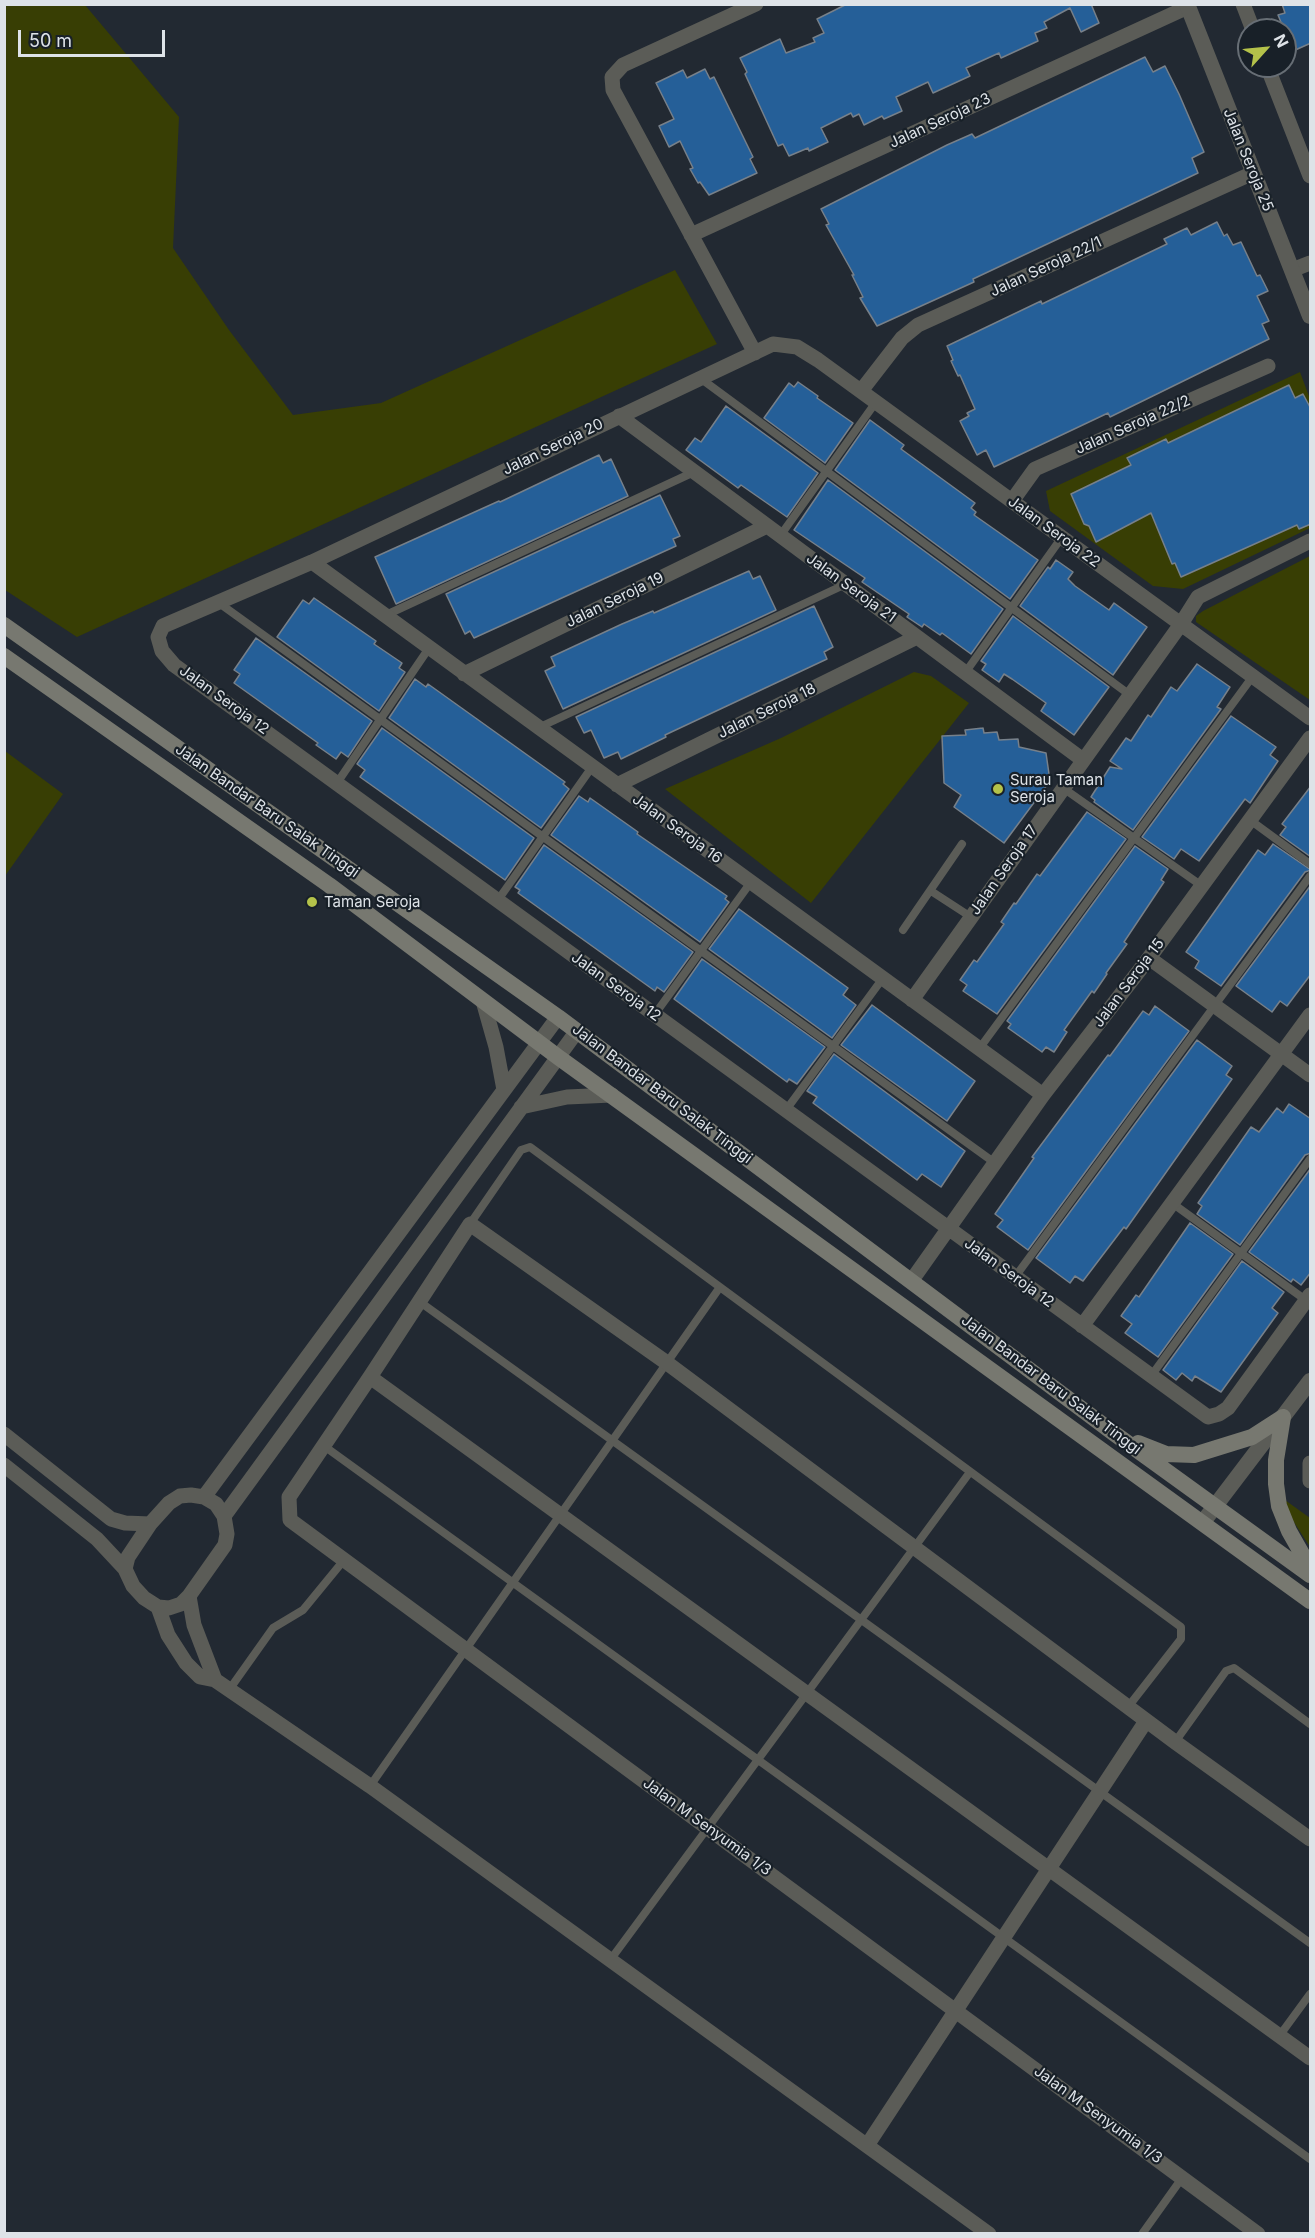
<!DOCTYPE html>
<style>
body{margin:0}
#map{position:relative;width:1315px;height:2238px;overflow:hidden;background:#222932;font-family:Inter,sans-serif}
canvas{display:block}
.frame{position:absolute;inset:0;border:6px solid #dee3e8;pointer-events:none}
.north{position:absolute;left:1237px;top:18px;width:60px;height:60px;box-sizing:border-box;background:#182028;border:2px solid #676e75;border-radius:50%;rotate:63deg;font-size:16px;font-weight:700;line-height:24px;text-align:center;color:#dee3e8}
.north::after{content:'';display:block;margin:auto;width:21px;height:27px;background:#b4c24a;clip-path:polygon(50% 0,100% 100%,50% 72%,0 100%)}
.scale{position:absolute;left:18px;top:30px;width:147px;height:27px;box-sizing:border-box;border:3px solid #dee3e8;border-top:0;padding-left:8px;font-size:18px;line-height:21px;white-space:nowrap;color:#dee3e8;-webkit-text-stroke:4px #182028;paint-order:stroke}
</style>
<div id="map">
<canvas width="1315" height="2238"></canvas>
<div class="frame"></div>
<div class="north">N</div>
<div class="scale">50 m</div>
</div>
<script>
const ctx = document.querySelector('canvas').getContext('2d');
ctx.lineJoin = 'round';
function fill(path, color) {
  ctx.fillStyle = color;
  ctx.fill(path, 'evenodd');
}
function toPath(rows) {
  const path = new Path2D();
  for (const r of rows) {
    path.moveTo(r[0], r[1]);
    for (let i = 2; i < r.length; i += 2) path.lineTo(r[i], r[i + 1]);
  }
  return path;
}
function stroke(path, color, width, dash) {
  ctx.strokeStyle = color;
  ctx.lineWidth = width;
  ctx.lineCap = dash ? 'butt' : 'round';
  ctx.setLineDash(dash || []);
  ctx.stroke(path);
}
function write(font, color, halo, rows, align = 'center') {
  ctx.font = font + ' Inter,sans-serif';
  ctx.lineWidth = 4.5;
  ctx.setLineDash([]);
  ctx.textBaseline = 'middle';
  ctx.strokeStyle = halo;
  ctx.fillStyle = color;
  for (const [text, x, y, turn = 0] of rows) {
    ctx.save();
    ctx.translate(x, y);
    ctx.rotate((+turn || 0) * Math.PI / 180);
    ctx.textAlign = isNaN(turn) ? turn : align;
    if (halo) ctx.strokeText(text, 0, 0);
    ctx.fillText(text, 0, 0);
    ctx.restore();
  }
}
const green = toPath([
 [4,5,85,5,179,117,173,248,229,330,293,415,381,403,675,270,717,344,77,637,5,590],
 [1300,372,1310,399,1310,528,1183,589,1153,586,1050,511,1046,491],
 [1310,556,1310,700,1196,622,1196,616,1203,611],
 [914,672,931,676,969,703,811,903,665,789,781,738],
 [5,751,63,794,5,876],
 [1285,1500,1310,1518,1310,1547,1290,1516]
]);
const building = toPath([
 [847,4,1091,4,1099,23,1081,32,1070,8,1044,22,1047,28,1035,33,1038,41,1001,58,999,53,966,68,970,76,933,93,928,82,896,97,902,111,884,119,882,116,864,125,859,114,853,117,851,113,821,128,828,142,809,151,808,148,789,156,783,144,778,146,745,74,747,72,740,58,780,39,786,53,815,42,813,38,824,33,817,19,847,4],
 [1282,4,1311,4,1311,43,1293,51,1278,15,1285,13,1282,4],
 [1145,57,1153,72,1165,66,1179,94,1204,152,1192,158,1198,173,973,279,974,282,877,326,860,298,863,297,852,275,854,275,826,225,829,224,821,209,947,145,972,134,975,138,1145,57],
 [705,69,710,79,714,77,753,157,750,159,757,173,709,195,700,182,698,183,690,169,693,168,680,141,669,147,659,126,674,119,656,83,683,70,687,78,705,69],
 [1217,222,1224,236,1227,234,1233,245,1241,242,1257,276,1260,275,1268,291,1257,296,1269,321,1262,324,1269,339,1110,417,1108,413,994,467,986,450,977,455,960,421,969,416,967,413,975,409,960,375,958,376,951,361,953,360,947,346,1041,301,1042,304,1167,244,1164,239,1187,228,1191,235,1217,222],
 [798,382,818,396,817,398,853,423,825,463,764,418,789,383,794,387,798,382],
 [1289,385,1295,398,1303,394,1311,409,1311,524,1299,529,1297,525,1181,577,1175,563,1172,564,1151,513,1096,542,1089,526,1084,524,1071,494,1131,465,1127,458,1166,439,1168,443,1289,385],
 [726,406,818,473,787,517,741,485,738,488,686,450,695,438,701,442,726,406],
 [870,420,904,445,901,449,975,503,971,508,976,512,974,515,1038,560,1010,599,835,470,870,420],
 [599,455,603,463,611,459,628,496,396,604,375,557,499,501,500,502,599,455],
 [828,480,1003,609,971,654,942,633,940,635,924,624,922,627,907,617,909,614,862,582,865,578,794,530,828,480],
 [660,495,680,536,673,539,676,546,474,638,470,631,465,634,446,594,660,495],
 [1056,560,1073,572,1068,579,1075,586,1109,610,1114,603,1147,627,1113,675,1020,606,1048,567,1050,569,1056,560],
 [749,571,753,579,760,576,776,610,563,709,545,671,555,666,551,657,622,624,653,611,654,613,749,571],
 [314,598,376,641,374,644,402,663,399,668,405,672,379,711,277,637,303,600,309,604,314,598],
 [814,606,833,647,824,652,827,659,665,735,666,737,621,759,618,752,604,758,591,730,584,733,576,717,814,606],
 [1013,616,1109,687,1074,735,1041,711,1046,703,1012,679,1004,674,999,682,982,670,986,664,981,661,1013,616],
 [256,638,372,721,348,757,341,752,336,759,316,745,318,743,234,683,240,674,234,670,256,638],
 [1197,664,1230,687,1217,707,1221,709,1133,830,1094,802,1095,800,1091,797,1110,767,1122,769,1110,761,1126,738,1131,741,1148,715,1151,717,1171,687,1177,691,1197,664],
 [415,679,426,687,428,684,565,782,563,784,569,789,541,828,389,718,415,679],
 [1231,716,1276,747,1270,755,1278,761,1250,803,1245,799,1199,861,1181,849,1174,859,1142,837,1231,716],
 [382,728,534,838,505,880,360,777,365,770,357,764,382,728],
 [983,728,984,733,997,732,999,740,1018,739,1019,747,1046,753,1050,781,1004,843,954,807,961,795,944,783,942,736,966,735,965,730,983,728],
 [1311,786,1311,857,1280,835,1286,827,1282,824,1311,786],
 [579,796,588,802,590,798,638,832,637,834,727,896,725,899,729,902,700,942,551,835,579,796],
 [1087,812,1126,839,997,1014,963,991,967,985,960,980,974,960,977,962,1004,924,1001,922,1014,903,1016,904,1037,874,1040,876,1087,812],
 [1273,844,1311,870,1305,872,1221,986,1195,968,1199,961,1186,952,1258,850,1265,855,1273,844],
 [544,845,693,952,664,992,657,987,655,991,518,893,520,890,515,887,544,845],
 [1135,846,1168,869,1161,880,1164,882,1124,942,1127,944,1106,973,1107,974,1094,993,1092,991,1064,1030,1067,1032,1054,1052,1046,1047,1042,1052,1008,1028,1011,1024,1007,1021,1135,846],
 [1311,885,1311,974,1287,1006,1280,1001,1272,1012,1236,986,1311,885],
 [739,909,848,988,843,995,856,1005,832,1038,709,949,739,909],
 [702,959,825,1047,797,1084,789,1079,787,1082,674,999,702,959],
 [872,1005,975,1081,947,1121,841,1045,872,1005],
 [1155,1006,1189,1031,1028,1250,997,1227,1003,1220,995,1214,1034,1158,1032,1157,1108,1055,1110,1056,1143,1011,1149,1015,1155,1006],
 [1197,1040,1232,1066,1226,1075,1232,1079,1126,1229,1124,1227,1083,1281,1075,1276,1070,1283,1036,1258,1197,1040],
 [834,1054,965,1151,941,1187,922,1174,917,1180,813,1103,817,1097,807,1091,834,1054],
 [1289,1104,1311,1119,1311,1153,1305,1155,1240,1245,1197,1214,1202,1206,1198,1203,1251,1127,1259,1132,1277,1108,1283,1113,1289,1104],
 [1311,1168,1311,1272,1301,1285,1293,1279,1291,1282,1249,1252,1311,1168],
 [1190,1223,1233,1254,1158,1357,1125,1333,1132,1324,1121,1316,1136,1295,1139,1297,1190,1223],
 [1242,1261,1284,1292,1272,1308,1278,1313,1221,1392,1195,1376,1192,1381,1182,1373,1176,1380,1163,1370,1242,1261]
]);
const service = toPath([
 [700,378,1130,695],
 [780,536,876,402],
 [219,603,995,1163],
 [386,615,694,472],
 [965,673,1062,537],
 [540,727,846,584],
 [337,783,429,648],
 [1063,788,1202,886],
 [1250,820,1310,864],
 [931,891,971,917],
 [498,900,592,767],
 [903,930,962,844],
 [655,1014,751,882],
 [979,1049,1253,676],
 [786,1110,883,978],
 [1172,1203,1307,1301],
 [470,1224,521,1150,530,1147,1181,1627,1181,1639,1128,1707],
 [1015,1277,1310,876],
 [420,1302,1310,1943],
 [1151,1376,1310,1159],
 [324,1446,1310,2159],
 [229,1690,273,1628,303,1610,344,1560],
 [1175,1742,1226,1671,1234,1668,1310,1724],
 [370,1786,720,1287],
 [611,1959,970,1472],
 [1280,2035,1310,1994],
 [1142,2234,1182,2178]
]);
const minor = toPath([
 [1243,4,1253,30],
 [1267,66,1310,176],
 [691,235,1188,7],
 [1292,270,1310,263],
 [755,353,613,90,612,77,623,65,756,4],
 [861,391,902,338,918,325,1253,173],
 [619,416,1083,760],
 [1012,501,1035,469,1268,366],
 [312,562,1043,1095],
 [464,674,767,526],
 [1310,718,818,360,797,347,773,344,312,562,163,626,158,637,162,651,174,665,1208,1417,1219,1414,1228,1408,1310,1295],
 [617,785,917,637],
 [1149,958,1310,1075],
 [912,1000,1181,624,1198,597,1310,541],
 [483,1001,496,1047,504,1090],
 [521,1107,567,1097,612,1095],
 [912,1280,1043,1095,1149,958,1310,738],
 [1082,1326,1310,1015],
 [370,1377,1310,2058],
 [4,1434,111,1519,125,1523,150,1524],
 [1310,1463,1310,1481],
 [4,1465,97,1539,125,1569],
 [191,1495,204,1497,216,1504,224,1516,227,1534,225,1545,189,1596,181,1604,169,1608,158,1607,144,1598,133,1586,125,1569,128,1557,150,1524,169,1503,180,1496,191,1495],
 [204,1497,558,1017],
 [224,1516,577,1031],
 [189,1596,194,1625,215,1680],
 [158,1607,168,1635,186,1663,200,1677,215,1680,370,1786,989,2234],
 [868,2144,1146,1721],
 [1258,2234,290,1520,289,1497,370,1377,470,1224,667,1363,1175,1742,1310,1839]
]);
const tertiary = toPath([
 [1187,4,1310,316],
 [1203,1522,1310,1381]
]);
const secondary = toPath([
 [4,625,558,1017,1115,1434,1310,1575],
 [4,656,329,885,558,1057,1310,1601],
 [1283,1417,1276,1460,1276,1484,1279,1506,1289,1531,1310,1568],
 [1138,1443,1166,1454,1194,1455,1252,1437,1283,1417]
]);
const markers = [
 [998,789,6,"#b4c24a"],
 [312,902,6,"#b4c24a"]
];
const streetNames = [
 ["Jalan Seroja 23",940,121,-25],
 ["Jalan Seroja 25",1248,160,68],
 ["Jalan Seroja 22/1",1046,267,-25],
 ["Jalan Seroja 22/2",1133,425,-24],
 ["Jalan Seroja 20",553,447,-26],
 ["Jalan Seroja 22",1054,532,36],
 ["Jalan Seroja 21",851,588,36],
 ["Jalan Seroja 19",615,600,-26],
 ["Jalan Seroja 12",224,700,36],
 ["Jalan Seroja 18",767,711,-26],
 ["Jalan Bandar Baru Salak Tinggi",267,811,35],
 ["Jalan Seroja 16",677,829,36],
 ["Jalan Seroja 17",1004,870,-55],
 ["Jalan Seroja 15",1129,983,-53],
 ["Jalan Seroja 12",616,987,36],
 ["Jalan Bandar Baru Salak Tinggi",662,1094,37],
 ["Jalan Seroja 12",1009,1273,36],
 ["Jalan Bandar Baru Salak Tinggi",1051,1385,37],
 ["Jalan M Senyumia 1/3",707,1827,36],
 ["Jalan M Senyumia 1/3",1098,2115,36]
];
const poiNames = [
 ["Surau Taman",1010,780],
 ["Seroja",1010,797],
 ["Taman Seroja",324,902]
];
fill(green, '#383e04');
fill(building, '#255f98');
stroke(building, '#77808a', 1.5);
stroke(service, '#5b5c57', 8);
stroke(minor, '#5b5c57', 15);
stroke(tertiary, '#5b5c57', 16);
stroke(secondary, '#777870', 16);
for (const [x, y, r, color] of markers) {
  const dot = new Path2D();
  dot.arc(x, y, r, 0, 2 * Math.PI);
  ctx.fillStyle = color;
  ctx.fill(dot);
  stroke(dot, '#182028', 2);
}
write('15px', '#dee3e8', '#182028', streetNames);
write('15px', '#dee3e8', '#182028', poiNames, 'left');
</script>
